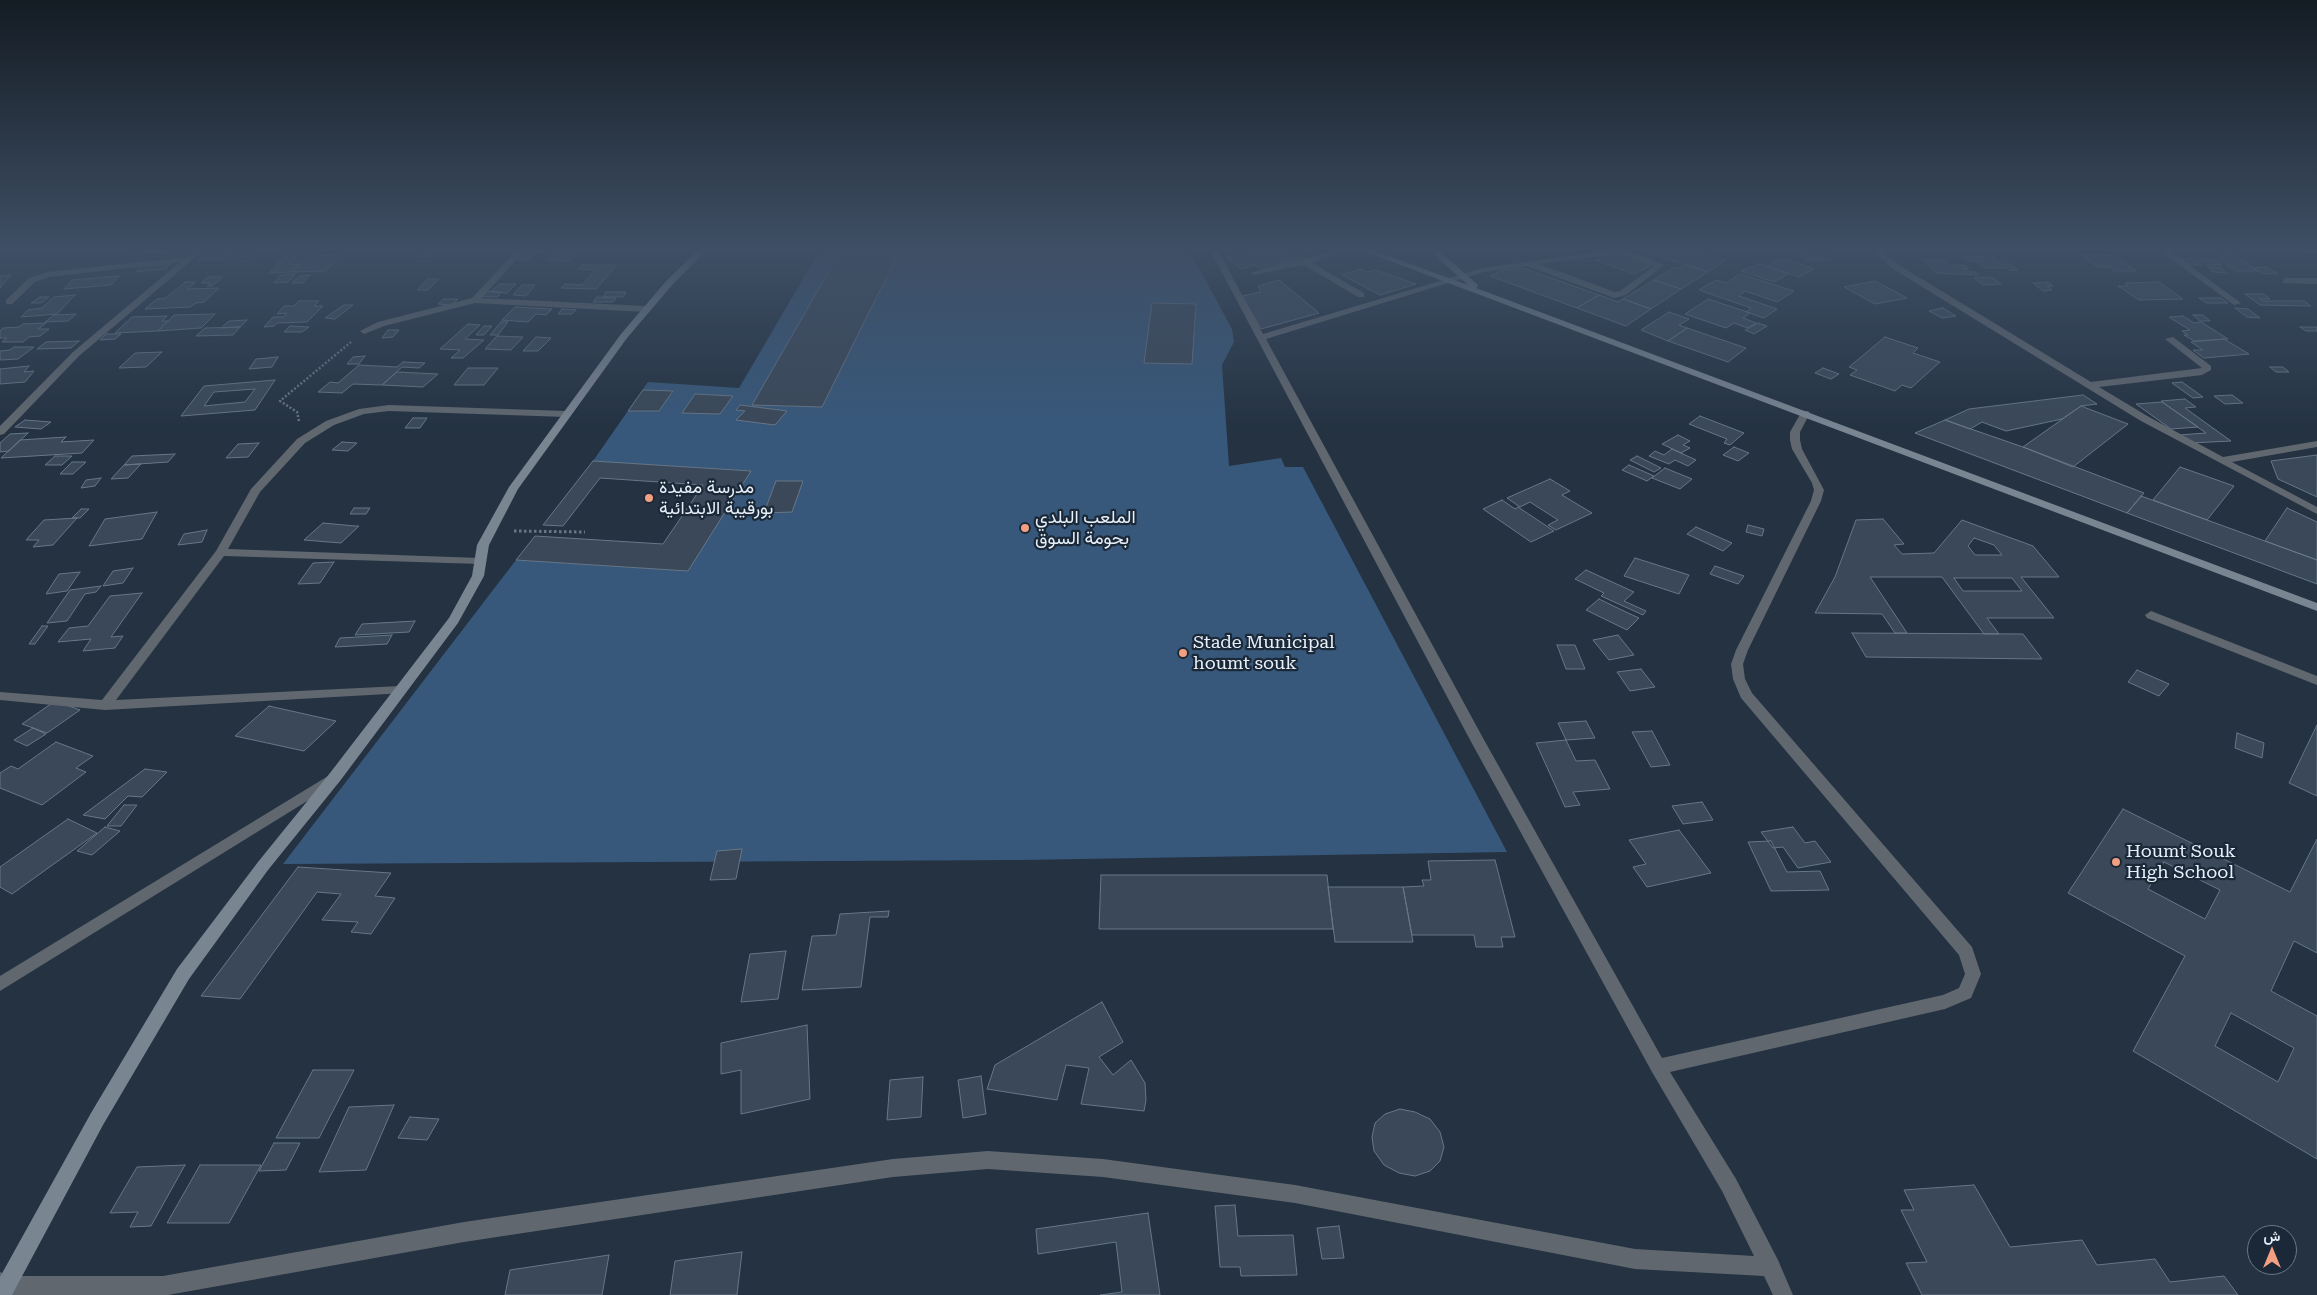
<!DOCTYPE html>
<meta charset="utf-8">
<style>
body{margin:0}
#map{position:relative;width:2317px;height:1295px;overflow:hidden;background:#243242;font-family:"Roboto Serif",Vazirmatn,serif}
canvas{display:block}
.north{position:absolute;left:2247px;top:1225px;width:50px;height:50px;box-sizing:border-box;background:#1b2837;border:1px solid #6d7885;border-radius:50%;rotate:0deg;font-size:14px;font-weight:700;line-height:20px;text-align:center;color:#e7f0fa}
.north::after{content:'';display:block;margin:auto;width:18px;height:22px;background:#f2a081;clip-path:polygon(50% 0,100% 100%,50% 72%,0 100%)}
</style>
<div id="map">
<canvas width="2317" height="1295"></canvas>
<div class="north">ش</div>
</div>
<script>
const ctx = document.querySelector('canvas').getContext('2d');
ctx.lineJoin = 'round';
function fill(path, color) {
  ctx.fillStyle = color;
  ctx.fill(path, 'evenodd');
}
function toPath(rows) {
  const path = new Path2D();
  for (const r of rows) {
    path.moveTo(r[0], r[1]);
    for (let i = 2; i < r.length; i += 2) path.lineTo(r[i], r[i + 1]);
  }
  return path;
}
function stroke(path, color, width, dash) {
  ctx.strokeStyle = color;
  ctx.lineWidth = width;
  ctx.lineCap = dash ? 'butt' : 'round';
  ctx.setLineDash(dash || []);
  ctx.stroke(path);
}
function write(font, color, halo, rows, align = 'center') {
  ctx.font = font + ' "Roboto Serif",Vazirmatn,serif';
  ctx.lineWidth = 4.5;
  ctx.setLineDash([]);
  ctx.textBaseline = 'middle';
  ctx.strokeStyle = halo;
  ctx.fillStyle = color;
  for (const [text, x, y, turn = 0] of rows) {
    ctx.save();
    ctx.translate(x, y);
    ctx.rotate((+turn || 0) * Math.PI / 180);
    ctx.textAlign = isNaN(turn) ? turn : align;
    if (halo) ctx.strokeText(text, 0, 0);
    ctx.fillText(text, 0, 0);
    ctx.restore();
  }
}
const green = toPath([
 [820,250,1189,250,1232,329,1234,342,1222,365,1229,466,1281,458,1285,467,1303,467,1507,852,1019,860,283,864,516,560,688,571,750,471,593,461,648,382,739,388]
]);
const building = toPath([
 [137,250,186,250,181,254,144,253,130,256,137,250],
 [245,250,257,250,249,257,237,257,245,250],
 [421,250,434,250,428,257,414,257,421,250],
 [527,250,580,250,569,261,558,261,565,254,536,253,528,260,517,260,527,250],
 [1248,250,1289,250,1302,258,1262,270,1255,265,1241,269,1226,258,1251,252,1248,250],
 [1637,250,1685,250,1693,252,1696,250,1726,260,1708,272,1637,250],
 [2214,250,2228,250,2258,271,2235,271,2217,258,2225,258,2214,250],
 [235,252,227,259,198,260,206,253,235,252],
 [840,252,898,254,822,407,752,405,840,252],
 [1799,252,1825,253,1831,260,1805,260,1799,252],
 [288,254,299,254,289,264,300,264,291,272,269,273,288,254],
 [552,254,562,254,557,260,547,261,552,254],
 [2080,254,2115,256,2136,271,2114,271,2109,267,2097,267,2080,254],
 [341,255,326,271,291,272,308,256,341,255],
 [1623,255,1652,265,1634,274,1595,260,1623,255],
 [1992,256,2003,265,2010,264,2018,270,2011,271,2007,268,1985,268,1976,261,1967,261,1961,257,1992,256],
 [1782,258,1814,269,1799,277,1767,266,1782,258],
 [2179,258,2191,258,2202,265,2190,265,2179,258],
 [2196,258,2211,258,2222,265,2206,265,2196,258],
 [1943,259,1950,265,1965,265,1969,269,1962,269,1966,272,1975,272,1978,275,1937,273,1922,260,1943,259],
 [171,263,166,269,136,272,141,266,171,263],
 [1685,264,1708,272,1681,289,1654,280,1675,267,1678,268,1685,264],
 [1759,264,1767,266,1788,274,1774,282,1741,271,1759,264],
 [583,265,617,265,596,289,561,288,565,284,582,285,595,270,578,269,583,265],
 [2208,267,2221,268,2227,273,2213,272,2208,267],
 [2265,267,2277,273,2264,274,2252,268,2265,267],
 [1523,268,1599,295,1577,308,1490,276,1503,270,1523,268],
 [1361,269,1366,272,1376,270,1416,284,1380,295,1342,275,1361,269],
 [295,274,288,282,274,283,281,275,295,274],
 [1740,274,1794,291,1777,302,1745,291,1739,296,1777,309,1764,318,1746,312,1751,308,1699,290,1716,280,1726,283,1740,274],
 [11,275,0,288,0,276,11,275],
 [310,275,303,283,292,283,300,276,310,275],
 [119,276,111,285,64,289,72,280,119,276],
 [208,277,223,277,212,286,207,286,211,283,201,283,208,277],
 [1992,277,2001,284,1983,285,1974,278,1992,277],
 [428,279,439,279,428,290,417,290,428,279],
 [1279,280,1319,313,1261,329,1242,296,1261,292,1258,286,1279,280],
 [1654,280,1681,289,1651,309,1623,299,1654,280],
 [1875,281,1907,298,1875,304,1844,287,1875,281],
 [185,282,196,282,187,289,219,288,204,302,196,303,190,307,145,309,157,299,166,298,185,282],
 [2048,282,2053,286,2047,286,2052,290,2043,291,2033,283,2048,282],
 [2159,282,2183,299,2139,300,2118,286,2128,286,2125,283,2159,282],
 [500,284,516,284,507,293,490,292,500,284],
 [522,285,535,285,526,296,513,295,522,285],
 [483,291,502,292,497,297,478,296,483,291],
 [606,292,626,292,623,297,603,297,606,292],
 [2245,294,2264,294,2270,299,2260,299,2263,301,2304,301,2311,306,2260,305,2245,294],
 [75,295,57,314,21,317,28,310,42,308,54,297,75,295],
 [1599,295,1618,302,1623,299,1651,309,1626,326,1577,308,1599,295],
 [40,297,49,297,41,303,31,303,40,297],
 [597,297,616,298,613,302,593,302,597,297],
 [2199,298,2221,298,2228,303,2206,303,2199,298],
 [444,299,458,299,452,305,438,304,444,299],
 [1708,299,1750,313,1743,318,1756,323,1748,328,1734,323,1726,328,1685,314,1708,299],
 [299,301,319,301,314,306,323,306,307,322,277,323,274,326,264,327,273,317,283,317,287,313,277,314,284,306,294,306,299,301],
 [1152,303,1196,304,1192,364,1144,363,1152,303],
 [344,305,353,305,335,319,325,318,344,305],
 [515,307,552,309,546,315,536,314,528,322,502,320,515,307],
 [1943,308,1956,316,1942,318,1929,311,1943,308],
 [2235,308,2248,309,2260,318,2247,317,2235,308],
 [562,309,576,310,572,314,558,314,562,309],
 [1669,312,1689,319,1679,325,1687,328,1668,341,1641,330,1669,312],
 [76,314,68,321,45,322,54,315,76,314],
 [215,314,201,328,158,331,174,315,215,314],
 [2193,315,2203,315,2210,321,2200,321,2193,315],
 [167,316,162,321,168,321,158,331,115,333,132,317,167,316],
 [2183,316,2194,323,2201,322,2228,339,2194,341,2184,335,2188,335,2182,331,2190,330,2169,317,2183,316],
 [247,320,240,327,221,328,229,321,247,320],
 [501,322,508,322,498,335,490,335,501,322],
 [46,323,38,329,49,329,40,336,29,337,23,342,2,342,7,338,0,338,0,331,3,328,19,327,23,324,46,323],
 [1758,323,1767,326,1754,334,1745,330,1758,323],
 [468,324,480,325,465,339,484,340,463,358,451,358,460,350,440,349,468,324],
 [290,326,309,327,302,332,284,332,290,326],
 [484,326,492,326,484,335,476,335,484,326],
 [240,327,233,335,196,336,205,328,240,327],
 [2300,327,2317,327,2317,331,2306,331,2300,327],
 [1687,328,1746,348,1728,362,1668,341,1687,328],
 [388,330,399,330,393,337,382,338,388,330],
 [106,334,121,334,115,339,100,340,106,334],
 [497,336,523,337,511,350,485,349,497,336],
 [536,337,551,338,538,351,523,351,536,337],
 [1885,337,1918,348,1913,353,1940,362,1911,388,1902,385,1895,391,1850,375,1857,370,1849,367,1885,337],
 [2224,339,2249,354,2204,358,2193,350,2203,350,2191,342,2224,339],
 [79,341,71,348,37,349,46,342,79,341],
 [14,347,34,347,18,359,0,360,0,351,10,350,14,347],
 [162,352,146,367,119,368,135,353,162,352],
 [365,356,359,364,347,364,353,357,365,356],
 [278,357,272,367,249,369,256,359,278,357],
 [403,362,425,363,419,368,402,367,382,385,353,384,342,393,318,392,330,382,338,383,359,365,397,367,403,362],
 [29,366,24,372,34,371,25,382,0,384,0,369,29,366],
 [2270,367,2283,367,2289,372,2276,372,2270,367],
 [468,368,498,368,484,385,454,385,468,368],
 [1823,368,1839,374,1831,379,1815,373,1823,368],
 [397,372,438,374,423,387,382,385,397,372],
 [275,380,255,410,181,416,204,386,275,380],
 [255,389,245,402,204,406,214,392,255,389],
 [2182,382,2203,397,2193,398,2172,383,2182,382],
 [643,390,673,391,659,411,628,411,643,390],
 [695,394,733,396,720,414,682,413,695,394],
 [2083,395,2097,404,2081,406,2062,419,2006,431,1982,422,1970,429,1945,420,1969,409,2083,395],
 [2232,395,2243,403,2225,404,2214,396,2232,395],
 [2185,399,2196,407,2185,408,2231,441,2190,443,2179,435,2206,433,2161,401,2185,399],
 [2162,402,2198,427,2171,429,2136,404,2162,402],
 [740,405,787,411,775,425,736,420,745,411,736,410,740,405],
 [2081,406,2128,424,2073,467,2023,447,2081,406],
 [1700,416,1744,433,1730,445,1724,443,1727,439,1689,424,1700,416],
 [413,418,427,418,420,428,405,428,413,418],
 [25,420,51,422,41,429,15,427,25,420],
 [1945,420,2023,447,2144,493,2127,513,1915,433,1945,420],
 [28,433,9,451,0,452,0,443,10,434,28,433],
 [1678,435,1690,441,1683,445,1690,448,1681,453,1662,444,1678,435],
 [66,437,61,442,94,440,82,453,1,458,20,440,66,437],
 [342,442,357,443,348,451,332,450,342,442],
 [259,443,248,457,226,458,238,444,259,443],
 [1734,447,1749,453,1738,461,1723,455,1734,447],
 [1672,449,1696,460,1688,466,1675,460,1669,464,1649,456,1655,451,1664,455,1672,449],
 [175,454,168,462,124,465,132,456,175,454],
 [2317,455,2317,497,2278,479,2271,461,2317,455],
 [55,456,72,456,62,465,45,465,55,456],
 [1637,456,1661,468,1654,472,1630,460,1637,456],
 [593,461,751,471,688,571,516,560,535,536,663,544,703,485,600,478,563,526,543,525,593,461],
 [72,462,86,462,73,474,60,474,72,462],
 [141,464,128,478,111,479,124,465,141,464],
 [1629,465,1654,476,1647,481,1622,470,1629,465],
 [2180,467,2234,486,2207,520,2153,500,2180,467],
 [1665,468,1692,479,1680,489,1652,478,1665,468],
 [101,478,95,486,81,488,86,480,101,478],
 [1550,479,1570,491,1562,495,1592,513,1556,530,1548,525,1558,520,1530,502,1520,507,1507,498,1550,479],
 [776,481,803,481,792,512,764,513,776,481],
 [2141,496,2317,560,2317,584,2127,513,2141,496],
 [1502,500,1515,509,1518,507,1554,531,1531,542,1483,509,1502,500],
 [354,508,370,508,366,514,350,514,354,508],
 [2287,508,2317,522,2317,560,2265,541,2287,508],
 [81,509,89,509,80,518,72,518,81,509],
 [157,512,142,539,89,546,105,519,157,512],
 [77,518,53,545,33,547,39,540,26,540,44,520,77,518],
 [1883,519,1904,544,1894,545,1902,554,1934,553,1962,520,2033,546,2059,577,2021,577,2054,618,1987,618,1999,634,1984,634,1942,577,1870,577,1907,633,1895,633,1882,614,1815,613,1835,577,1856,520,1883,519],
 [1974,538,1994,545,2002,555,1975,555,1968,546,1974,538],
 [1954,578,2012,578,2022,591,1963,591,1954,578],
 [323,523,355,526,359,526,341,543,304,540,323,523],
 [1748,525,1764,529,1762,536,1746,532,1748,525],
 [1696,527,1732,543,1723,551,1687,534,1696,527],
 [207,530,202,542,178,545,184,534,207,530],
 [1635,558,1689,575,1679,594,1624,576,1635,558],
 [334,562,320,583,298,584,313,563,334,562],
 [1715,566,1744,576,1738,584,1710,574,1715,566],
 [133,568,123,583,103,586,113,571,133,568],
 [1586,570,1634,592,1624,601,1646,611,1643,615,1601,596,1604,593,1575,579,1586,570],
 [80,572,67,591,46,594,59,574,80,572],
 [101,586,96,592,85,594,67,621,47,623,70,590,101,586],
 [142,593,111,637,123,636,115,648,83,651,91,639,58,642,69,628,88,626,110,596,142,593],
 [1599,599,1626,612,1639,618,1627,630,1586,610,1599,599],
 [415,621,409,632,355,635,362,624,415,621],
 [42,626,48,626,35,644,29,644,42,626],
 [1852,633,2023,634,2042,659,1866,657,1852,633],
 [392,635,387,644,335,647,340,638,392,635],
 [1618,635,1634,655,1609,660,1593,640,1618,635],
 [1557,645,1575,645,1585,669,1566,669,1557,645],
 [1641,669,1655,687,1630,691,1617,672,1641,669],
 [2137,670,2169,684,2159,696,2128,682,2137,670],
 [55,701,80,710,47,733,22,724,55,701],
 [269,706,336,721,304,751,235,736,269,706],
 [1586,721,1595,738,1566,740,1558,723,1586,721],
 [2317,725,2317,796,2289,783,2317,725],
 [33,728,46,734,27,746,14,740,33,728],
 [1652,731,1670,765,1651,767,1632,732,1652,731],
 [2237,733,2264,743,2262,758,2235,748,2237,733],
 [1566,740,1576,761,1595,760,1610,789,1573,792,1580,805,1565,807,1536,743,1566,740],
 [56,742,93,756,76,768,86,772,42,805,0,788,0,773,11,766,18,769,56,742],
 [145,769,167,772,142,797,128,796,105,819,83,815,145,769],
 [1702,802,1713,820,1683,824,1672,806,1702,802],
 [124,805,137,805,121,826,107,826,124,805],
 [2123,809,2290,892,2317,839,2317,953,2294,941,2271,991,2317,1016,2317,1159,2133,1051,2185,956,2068,893,2123,809],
 [2164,862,2220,890,2205,919,2148,889,2164,862],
 [2231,1013,2294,1048,2278,1082,2215,1046,2231,1013],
 [68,819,97,833,12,894,0,887,0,867,68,819],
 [105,827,120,831,92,855,77,851,105,827],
 [1793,827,1805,843,1815,841,1831,862,1798,868,1783,847,1773,848,1761,832,1793,827],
 [1679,830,1711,873,1647,887,1633,867,1646,864,1629,840,1679,830],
 [1771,841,1787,872,1820,871,1829,890,1771,891,1748,842,1771,841],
 [742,849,736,879,710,880,717,851,742,849],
 [1495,860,1515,937,1501,937,1503,947,1476,947,1474,935,1412,935,1403,887,1424,886,1422,880,1431,880,1428,861,1495,860],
 [298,867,391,873,375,896,395,898,371,934,351,932,358,922,322,920,341,894,317,892,240,999,201,996,298,867],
 [1101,875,1327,875,1333,929,1099,929,1101,875],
 [1328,887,1403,887,1413,942,1335,942,1328,887],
 [889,911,888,917,870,917,861,987,802,990,812,936,836,935,840,914,889,911],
 [786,951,778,999,741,1002,750,954,786,951],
 [1102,1002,1123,1042,1099,1057,1113,1075,1131,1060,1145,1083,1146,1100,1144,1111,1081,1104,1089,1068,1066,1065,1057,1100,987,1089,995,1065,1102,1002],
 [807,1025,810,1099,741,1114,741,1070,721,1074,721,1043,807,1025],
 [313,1070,354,1070,319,1138,276,1138,313,1070],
 [981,1076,986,1114,963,1118,958,1080,981,1076],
 [923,1077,921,1117,887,1120,890,1080,923,1077],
 [394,1105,366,1170,319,1172,349,1107,394,1105],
 [1400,1109,1415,1112,1430,1119,1440,1132,1444,1147,1440,1161,1430,1171,1415,1176,1399,1173,1384,1165,1374,1151,1372,1137,1375,1123,1385,1114,1400,1109],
 [410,1117,439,1119,427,1140,398,1138,410,1117],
 [274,1143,300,1143,286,1170,259,1171,274,1143],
 [185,1165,151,1226,130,1227,138,1212,110,1213,137,1167,185,1165],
 [200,1165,261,1165,229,1223,167,1223,200,1165],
 [1974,1185,2010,1247,2082,1240,2097,1265,2155,1259,2170,1282,2224,1276,2238,1295,1922,1295,1906,1263,1927,1262,1901,1210,1914,1210,1904,1190,1974,1185],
 [1235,1205,1238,1236,1293,1235,1297,1275,1241,1276,1240,1267,1220,1267,1215,1206,1235,1205],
 [1148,1213,1160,1295,1100,1295,1122,1292,1116,1242,1038,1254,1036,1229,1148,1213],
 [1339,1226,1344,1258,1322,1259,1317,1228,1339,1226],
 [742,1252,737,1295,670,1295,675,1261,742,1252],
 [609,1255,602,1295,505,1295,510,1270,609,1255]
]);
const pathFar1 = toPath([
 [299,421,297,412,280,401,351,342]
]);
const path = toPath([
 [514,531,585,532]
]);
const lane = toPath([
 [1337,250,1349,250,1312,263,1364,293,1364,297,1358,297,1304,265,1254,275,1250,273,1337,250],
 [2151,611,2317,676,2317,685,2147,618,2145,615,2151,611]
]);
const street = toPath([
 [195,250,204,250,79,356,4,434,0,435,0,426,73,352,180,262,49,277,35,282,12,304,6,304,6,300,29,278,48,272,187,257,195,250],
 [517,250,525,250,482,298,646,306,650,309,646,312,475,303,384,326,364,334,360,331,378,322,472,298,517,250],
 [1210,250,1218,250,1263,334,1483,268,1612,250,1628,250,1664,265,1626,295,1614,298,1527,266,1484,272,1266,339,1483,738,1662,1058,1943,995,1959,988,1965,974,1959,955,1741,698,1733,679,1731,664,1736,650,1811,501,1814,490,1812,483,1792,449,1790,440,1790,432,1802,411,1808,411,1810,413,1800,432,1800,440,1802,449,1824,490,1821,501,1748,650,1743,664,1745,679,1752,693,1972,947,1981,974,1971,998,1945,1009,1670,1072,1736,1179,1778,1260,1793,1295,1773,1295,1764,1276,1635,1269,1295,1203,1103,1177,988,1169,893,1177,464,1242,168,1295,5,1295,0,1293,0,1272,9,1276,163,1276,464,1222,893,1159,988,1151,1103,1159,1295,1185,1635,1249,1754,1256,1722,1191,1652,1072,1469,738,1210,250],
 [1622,254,1654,266,1620,291,1615,292,1539,264,1622,254],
 [1872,250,1881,250,1899,265,2091,382,2202,368,2165,339,2173,337,2211,366,2211,370,2202,375,2099,387,2149,417,2223,457,2317,441,2317,447,2232,462,2317,507,2317,514,2141,421,1893,269,1872,250],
 [2159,250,2168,250,2241,303,2234,305,2159,250],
 [2262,250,2317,250,2317,253,2266,252,2262,250],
 [2286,278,2317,278,2317,284,2283,283,2283,279,2286,278],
 [389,405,566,411,571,414,566,417,389,411,364,414,334,425,305,443,260,492,228,549,480,558,486,561,480,564,224,556,116,700,400,686,405,687,406,690,405,693,105,710,0,700,0,692,102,700,216,551,251,489,297,439,326,421,359,409,389,405],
 [333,773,338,774,340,778,338,782,0,991,0,976,333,773]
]);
const secondary = toPath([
 [698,250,707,250,673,284,627,338,518,489,489,545,484,576,458,623,340,781,268,870,189,979,103,1125,12,1295,0,1295,0,1277,91,1113,177,969,258,862,330,773,449,618,472,576,477,545,509,487,621,334,667,280,698,250],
 [1361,250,1372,250,1468,285,1429,250,1438,250,1477,284,1478,286,1476,288,2317,603,2317,611,1361,250]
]);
const markers = [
 [649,498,5,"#f2a081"],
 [1025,528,5,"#f2a081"],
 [1183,653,5,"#f2a081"],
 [2116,862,5,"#f2a081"]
];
const poiNames = [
 ["مدرسة مفيدة",659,488],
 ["بورقيبة الابتدائية",659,509],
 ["الملعب البلدي",1035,518],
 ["بحومة السوق",1035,539],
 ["Stade Municipal",1193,643],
 ["houmt souk",1193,664],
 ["Houmt Souk",2126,852],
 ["High School",2126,873]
];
fill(green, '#37587b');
fill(building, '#3a4859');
stroke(building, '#677788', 1);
stroke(pathFar1, '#697683', 2.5, [2, 2]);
stroke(path, '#697683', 3, [2.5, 2.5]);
fill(lane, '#60676f');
fill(street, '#60676f');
fill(secondary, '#7a8592');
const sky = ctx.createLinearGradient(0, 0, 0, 431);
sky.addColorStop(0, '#141c24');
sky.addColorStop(0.58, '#3f4f65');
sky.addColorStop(1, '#3f4f6500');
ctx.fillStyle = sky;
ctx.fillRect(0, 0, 2317, 431);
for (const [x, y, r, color] of markers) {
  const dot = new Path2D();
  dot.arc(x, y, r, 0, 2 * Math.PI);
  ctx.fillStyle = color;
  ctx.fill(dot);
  stroke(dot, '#1b2837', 2);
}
write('18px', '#e7f0fa', '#1b2837', poiNames, 'left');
</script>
